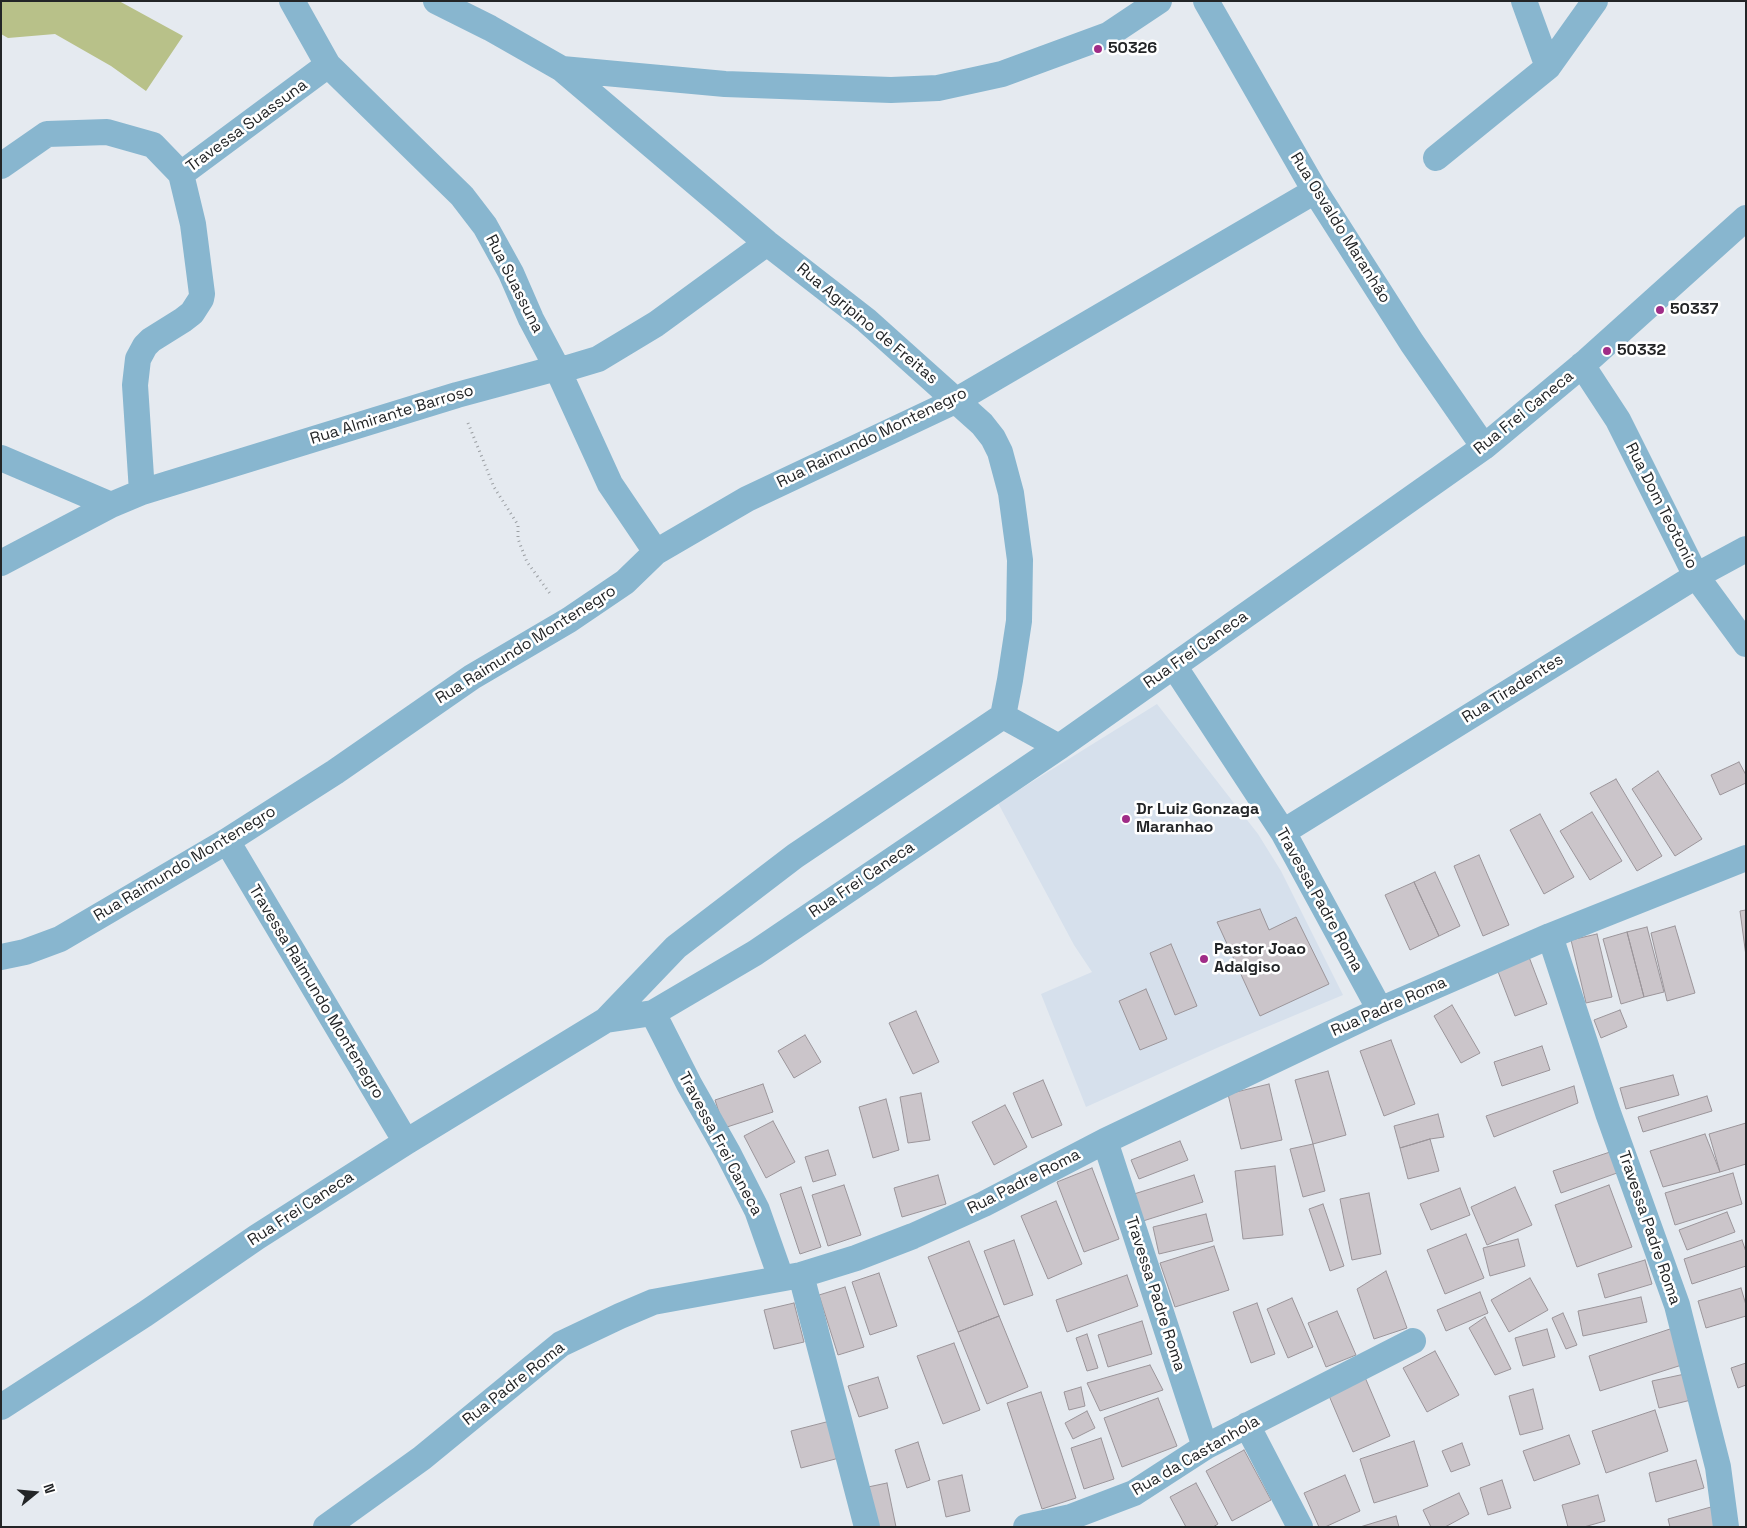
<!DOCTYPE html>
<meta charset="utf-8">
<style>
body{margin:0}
#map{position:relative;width:1747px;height:1528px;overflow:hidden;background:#e5eaf0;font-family:"Space Grotesk",sans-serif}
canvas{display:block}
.frame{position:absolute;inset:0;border:2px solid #232527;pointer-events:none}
.north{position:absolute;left:10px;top:1468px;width:50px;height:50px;-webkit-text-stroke:4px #fff;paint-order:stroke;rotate:73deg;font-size:14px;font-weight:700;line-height:20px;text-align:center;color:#232527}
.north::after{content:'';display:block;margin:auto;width:18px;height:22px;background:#232527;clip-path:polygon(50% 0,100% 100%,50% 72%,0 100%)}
</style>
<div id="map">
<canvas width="1747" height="1528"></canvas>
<div class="frame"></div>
<div class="north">N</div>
</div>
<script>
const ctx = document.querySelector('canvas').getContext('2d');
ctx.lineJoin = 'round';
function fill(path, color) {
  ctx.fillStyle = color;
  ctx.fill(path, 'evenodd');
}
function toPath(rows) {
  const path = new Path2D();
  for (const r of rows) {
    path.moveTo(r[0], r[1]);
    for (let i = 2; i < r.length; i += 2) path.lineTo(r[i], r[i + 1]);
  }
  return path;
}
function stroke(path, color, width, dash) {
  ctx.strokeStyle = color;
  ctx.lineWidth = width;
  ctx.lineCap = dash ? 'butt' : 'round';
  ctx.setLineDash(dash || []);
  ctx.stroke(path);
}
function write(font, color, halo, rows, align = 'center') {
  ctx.font = font + ' "Space Grotesk",sans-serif';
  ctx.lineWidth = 5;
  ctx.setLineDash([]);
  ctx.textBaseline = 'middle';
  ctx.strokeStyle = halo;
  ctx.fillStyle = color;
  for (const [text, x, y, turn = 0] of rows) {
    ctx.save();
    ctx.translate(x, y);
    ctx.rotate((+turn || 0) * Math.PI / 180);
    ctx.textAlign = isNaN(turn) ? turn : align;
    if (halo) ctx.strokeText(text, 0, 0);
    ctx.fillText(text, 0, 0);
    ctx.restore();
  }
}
const built = toPath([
 [1157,704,1258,834,1281,871,1343,995,1219,1047,1086,1107,1041,994,1092,972,1074,945,998,803]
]);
const forest = toPath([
 [1,1,119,1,183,36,146,91,111,66,55,34,8,38,1,34]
]);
const building = toPath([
 [1739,762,1746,775,1746,783,1720,795,1711,775,1739,762],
 [1658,771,1702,839,1675,856,1632,789,1658,771],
 [1616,779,1662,856,1637,871,1590,793,1616,779],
 [1592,812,1622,861,1590,880,1560,831,1592,812],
 [1540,814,1574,877,1544,894,1510,830,1540,814],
 [1479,855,1509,925,1483,936,1454,866,1479,855],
 [1435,872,1460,926,1439,936,1414,882,1435,872],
 [1414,882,1439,936,1410,950,1385,895,1414,882],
 [1260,909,1269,930,1296,917,1329,984,1260,1016,1217,922,1260,909],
 [1746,910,1746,956,1740,911,1746,910],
 [1675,926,1695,993,1667,1001,1651,933,1675,926],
 [1647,927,1664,992,1644,997,1627,932,1647,927],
 [1627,932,1644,997,1621,1004,1603,939,1627,932],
 [1597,934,1612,997,1586,1003,1571,940,1597,934],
 [1171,944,1197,1006,1175,1015,1150,953,1171,944],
 [1529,957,1547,1004,1515,1016,1497,969,1529,957],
 [1146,989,1167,1039,1140,1050,1119,1001,1146,989],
 [1452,1005,1480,1053,1461,1063,1434,1016,1452,1005],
 [1620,1010,1627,1027,1601,1038,1594,1020,1620,1010],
 [916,1011,939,1062,913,1074,889,1023,916,1011],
 [805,1035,821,1062,794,1078,778,1051,805,1035],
 [1391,1040,1415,1104,1384,1116,1360,1051,1391,1040],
 [1542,1046,1550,1070,1502,1086,1494,1062,1542,1046],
 [1328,1071,1346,1135,1313,1144,1295,1080,1328,1071],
 [1673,1075,1679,1095,1626,1109,1620,1088,1673,1075],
 [1043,1080,1062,1125,1032,1138,1013,1093,1043,1080],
 [763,1084,773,1112,724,1128,715,1100,763,1084],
 [1269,1084,1282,1140,1241,1149,1228,1094,1269,1084],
 [1574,1086,1578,1103,1494,1137,1486,1116,1574,1086],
 [921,1093,930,1140,908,1143,900,1097,921,1093],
 [1707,1096,1712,1111,1643,1132,1638,1117,1707,1096],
 [886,1099,899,1150,873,1158,859,1107,886,1099],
 [1005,1105,1027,1147,994,1165,972,1122,1005,1105],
 [1438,1114,1444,1137,1430,1139,1400,1148,1394,1126,1438,1114],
 [773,1121,795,1162,766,1178,744,1136,773,1121],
 [1746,1123,1746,1164,1720,1172,1709,1134,1746,1123],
 [1705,1134,1720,1172,1663,1187,1650,1151,1705,1134],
 [1430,1139,1439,1171,1408,1179,1400,1148,1430,1139],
 [1180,1141,1188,1160,1139,1179,1131,1160,1180,1141],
 [1313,1144,1325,1191,1303,1197,1290,1149,1313,1144],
 [828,1150,836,1175,813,1182,805,1157,828,1150],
 [1610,1152,1617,1173,1561,1193,1553,1171,1610,1152],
 [1275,1166,1283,1235,1243,1239,1235,1171,1275,1166],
 [1092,1168,1119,1239,1084,1252,1057,1182,1092,1168],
 [1733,1173,1742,1204,1675,1225,1665,1193,1733,1173],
 [938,1175,946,1204,902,1217,894,1188,938,1175],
 [1194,1175,1203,1202,1143,1221,1134,1194,1194,1175],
 [844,1185,861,1235,828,1246,812,1195,844,1185],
 [1609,1185,1632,1247,1577,1267,1555,1205,1609,1185],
 [801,1187,821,1247,800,1254,780,1194,801,1187],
 [1515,1187,1532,1225,1487,1245,1471,1207,1515,1187],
 [1460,1188,1470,1215,1431,1230,1420,1204,1460,1188],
 [1369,1193,1381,1254,1352,1260,1340,1199,1369,1193],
 [1056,1201,1082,1264,1048,1279,1021,1216,1056,1201],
 [1323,1204,1344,1266,1330,1271,1309,1209,1323,1204],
 [1727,1212,1735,1232,1687,1250,1679,1230,1727,1212],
 [1206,1214,1213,1241,1159,1254,1153,1227,1206,1214],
 [1466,1234,1484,1278,1445,1294,1427,1250,1466,1234],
 [1518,1239,1525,1266,1490,1276,1483,1248,1518,1239],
 [1014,1240,1033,1295,1004,1305,984,1251,1014,1240],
 [1742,1240,1746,1252,1746,1266,1692,1284,1684,1259,1742,1240],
 [969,1241,999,1316,958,1332,928,1257,969,1241],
 [1214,1246,1229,1290,1175,1307,1160,1263,1214,1246],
 [1645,1260,1652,1284,1605,1298,1598,1274,1645,1260],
 [1386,1271,1407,1328,1374,1339,1357,1289,1386,1271],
 [879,1273,897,1326,870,1335,852,1282,879,1273],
 [1127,1275,1138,1306,1067,1332,1056,1300,1127,1275],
 [1530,1278,1548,1310,1509,1332,1491,1300,1530,1278],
 [845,1287,864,1347,838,1355,819,1295,845,1287],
 [1741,1288,1746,1305,1746,1316,1706,1328,1698,1301,1741,1288],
 [1480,1292,1488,1313,1446,1331,1437,1310,1480,1292],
 [1641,1297,1647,1322,1583,1336,1578,1311,1641,1297],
 [1292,1298,1313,1347,1288,1358,1267,1309,1292,1298],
 [794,1303,804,1342,774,1349,764,1310,794,1303],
 [1257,1303,1275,1354,1251,1363,1233,1312,1257,1303],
 [1337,1311,1356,1355,1326,1367,1308,1323,1337,1311],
 [1563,1313,1577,1345,1566,1349,1552,1318,1563,1313],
 [999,1316,1028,1387,987,1404,958,1332,999,1316],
 [1485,1317,1511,1369,1495,1375,1469,1328,1485,1317],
 [1142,1321,1152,1354,1108,1367,1098,1335,1142,1321],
 [1673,1328,1685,1364,1600,1391,1589,1356,1673,1328],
 [1547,1329,1555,1357,1523,1366,1515,1338,1547,1329],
 [1087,1334,1098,1368,1087,1371,1076,1338,1087,1334],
 [954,1343,980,1410,943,1424,917,1356,954,1343],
 [1435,1351,1459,1395,1427,1412,1403,1368,1435,1351],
 [1746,1363,1746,1385,1738,1388,1731,1368,1746,1363],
 [1150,1365,1163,1390,1100,1411,1087,1383,1150,1365],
 [1685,1374,1691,1400,1659,1408,1652,1381,1685,1374],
 [1364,1375,1390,1436,1353,1452,1327,1391,1364,1375],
 [878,1377,888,1408,859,1417,848,1386,878,1377],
 [1081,1387,1085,1406,1069,1410,1064,1392,1081,1387],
 [1533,1389,1543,1429,1520,1435,1509,1396,1533,1389],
 [1041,1392,1076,1498,1042,1509,1007,1403,1041,1392],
 [1158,1398,1177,1446,1122,1467,1104,1418,1158,1398],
 [1655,1410,1668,1451,1606,1473,1592,1431,1655,1410],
 [1087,1411,1095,1428,1073,1439,1065,1423,1087,1411],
 [834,1420,843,1457,801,1468,791,1431,834,1420],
 [1569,1435,1580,1464,1534,1481,1523,1451,1569,1435],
 [1101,1438,1114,1479,1084,1489,1071,1448,1101,1438],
 [1414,1441,1428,1486,1374,1503,1360,1459,1414,1441],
 [918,1442,930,1480,907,1488,895,1450,918,1442],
 [1462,1443,1470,1465,1451,1472,1442,1451,1462,1443],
 [1244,1450,1271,1500,1232,1521,1206,1471,1244,1450],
 [1696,1460,1704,1488,1656,1502,1649,1473,1696,1460],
 [962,1475,970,1511,946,1517,938,1481,962,1475],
 [1345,1475,1360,1511,1325,1527,1319,1527,1304,1493,1345,1475],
 [1502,1480,1511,1508,1488,1515,1480,1488,1502,1480],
 [887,1483,896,1527,876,1527,868,1487,887,1483],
 [1196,1483,1218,1524,1213,1527,1186,1527,1170,1497,1196,1483],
 [1459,1493,1469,1514,1445,1527,1431,1527,1423,1510,1459,1493],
 [1598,1495,1605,1521,1584,1527,1568,1527,1562,1505,1598,1495],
 [1711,1507,1717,1527,1670,1527,1668,1519,1711,1507],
 [1396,1516,1399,1527,1360,1527,1396,1516]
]);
const path = toPath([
 [468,423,494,487,518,525,518,539,527,562,551,595]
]);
const minor = toPath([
 [292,1,328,65,462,196,485,226,511,273,531,319,557,368,610,484,656,552],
 [436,1,490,28,562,69,767,243,866,320,982,424,993,438,1000,452,1011,493,1020,560,1019,621,1010,680,1003,716,1059,747],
 [1206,1,1315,191,1412,343,1484,447],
 [1524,1,1548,67],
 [562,69,725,84,891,90,938,88,1002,74,1108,35,1159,1],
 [1436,158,1548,67,1595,1],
 [1,166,47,134,107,132,153,145,181,174],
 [1582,365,1618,420,1696,576,1746,644],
 [1,458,111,505],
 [142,492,135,385,138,359,145,346,151,340,183,320,192,313,201,299,202,294,193,224,181,174,328,65],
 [1,563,111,505,142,492,457,395,557,368,568,368,598,359,656,324,767,243],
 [1174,666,1283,832,1380,1010],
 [1283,832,1696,576,1746,549],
 [227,841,406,1142],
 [1550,936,1608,1113,1677,1305,1718,1467,1726,1527],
 [1,957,25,952,60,939,227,841,335,772,472,677,569,620,625,582,656,552,747,499,957,400,1315,191],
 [653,1013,689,1084,728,1153,757,1210,781,1278],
 [606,1020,676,947,795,856,1003,716],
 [1105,1141,1205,1447],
 [801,1275,867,1527],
 [1,1407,145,1314,257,1237,406,1142,606,1020,653,1013,755,953,1059,747,1484,447,1587,361,1746,218],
 [1247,1425,1300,1527],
 [326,1527,422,1458,561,1344,620,1316,653,1302,801,1275,856,1258,913,1236,984,1204,1105,1141,1380,1010,1550,936,1746,858],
 [1026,1527,1071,1517,1134,1493,1205,1447,1413,1341]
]);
const markers = [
 [1098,49,5,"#a02c87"],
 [1660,310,5,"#a02c87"],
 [1607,351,5,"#a02c87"],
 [1126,819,5,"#a02c87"],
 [1204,959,5,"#a02c87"]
];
const poiNames = [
 ["50326",1108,49],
 ["50337",1670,310],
 ["50332",1617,351],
 ["Dr Luiz Gonzaga",1136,810],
 ["Maranhao",1136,828],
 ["Pastor Joao",1214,950],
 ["Adalgiso",1214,968]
];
const streetNames = [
 ["Travessa Suassuna",247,126,-36],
 ["Rua Osvaldo Maranhão",1340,228,58],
 ["Rua Suassuna",514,284,63],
 ["Rua Agripino de Freitas",867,324,40],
 ["Rua Frei Caneca",1524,413,-39],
 ["Rua Almirante Barroso",392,415,-17],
 ["Rua Raimundo Montenegro",872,438,-26],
 ["Rua Dom Teotonio",1661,506,63],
 ["Rua Raimundo Montenegro",526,645,-32],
 ["Rua Frei Caneca",1196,650,-35],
 ["Rua Tiradentes",1513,689,-32],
 ["Rua Raimundo Montenegro",185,864,-31],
 ["Rua Frei Caneca",862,880,-34],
 ["Travessa Padre Roma",1319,900,61],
 ["Travessa Raimundo Montenegro",316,992,59],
 ["Rua Padre Roma",1389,1007,-24],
 ["Travessa Frei Caneca",720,1144,62],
 ["Rua Padre Roma",1024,1182,-27],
 ["Rua Frei Caneca",301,1209,-33],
 ["Travessa Padre Roma",1649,1228,71],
 ["Travessa Padre Roma",1155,1294,72],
 ["Rua Padre Roma",514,1384,-38],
 ["Rua da Castanhola",1196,1456,-30]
];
fill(built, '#d6e0ec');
fill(forest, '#b8c189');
fill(building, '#cbc5ca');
stroke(building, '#9b959a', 1);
stroke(path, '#9b9fa3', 3, [1, 4]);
stroke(minor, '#88b6cf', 26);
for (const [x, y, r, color] of markers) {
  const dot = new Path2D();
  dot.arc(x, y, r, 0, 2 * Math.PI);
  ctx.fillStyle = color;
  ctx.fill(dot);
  stroke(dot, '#fff', 2);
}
write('bold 16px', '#232527', '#fff', poiNames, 'left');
write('16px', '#232527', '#fff', streetNames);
</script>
